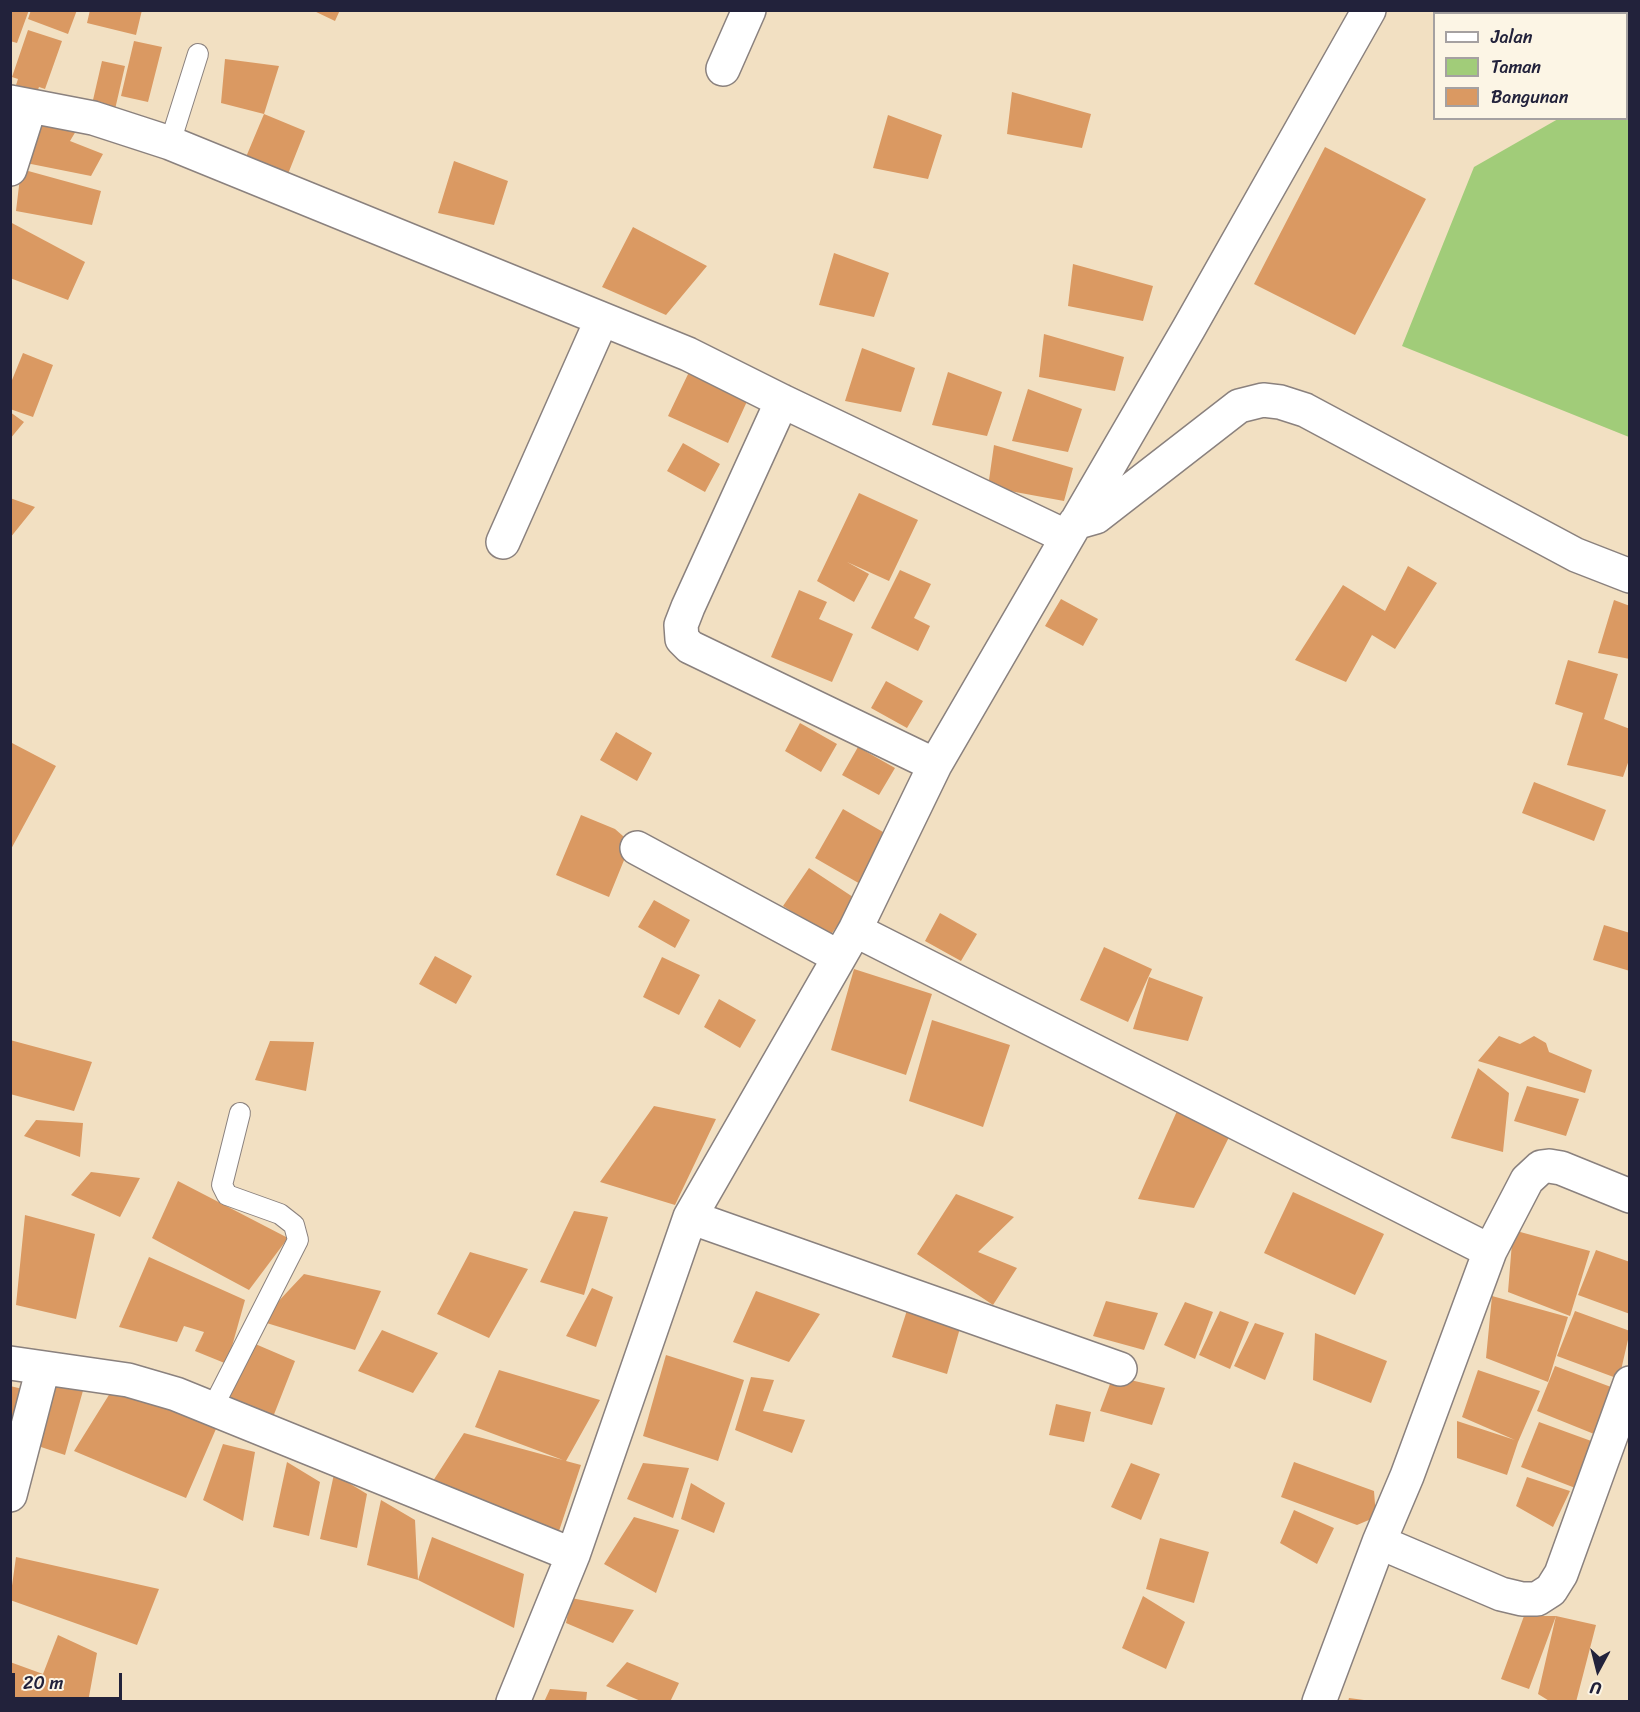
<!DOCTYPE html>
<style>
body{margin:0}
#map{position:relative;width:1640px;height:1712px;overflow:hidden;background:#f2e0c2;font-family:Sriracha,sans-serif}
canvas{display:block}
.frame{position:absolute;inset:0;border:12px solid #22223b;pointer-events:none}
.legend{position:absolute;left:1433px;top:12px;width:195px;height:108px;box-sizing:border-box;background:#fcf5e5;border:2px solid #a5a1a1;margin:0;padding:8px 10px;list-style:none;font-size:18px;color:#22223b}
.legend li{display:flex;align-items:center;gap:12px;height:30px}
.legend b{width:30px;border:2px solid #a5a1a1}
.north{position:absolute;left:1568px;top:1640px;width:60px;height:60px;-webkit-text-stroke:4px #fcf5e5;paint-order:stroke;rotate:187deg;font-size:16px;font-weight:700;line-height:24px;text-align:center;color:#22223b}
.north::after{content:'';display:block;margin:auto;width:21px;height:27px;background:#22223b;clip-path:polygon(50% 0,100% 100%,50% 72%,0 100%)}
.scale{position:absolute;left:12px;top:1673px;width:110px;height:27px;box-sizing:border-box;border:3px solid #22223b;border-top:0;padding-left:8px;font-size:18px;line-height:21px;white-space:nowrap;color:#22223b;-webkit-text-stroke:4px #fcf5e5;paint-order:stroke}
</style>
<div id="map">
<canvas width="1640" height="1712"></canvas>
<div class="frame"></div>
<ul class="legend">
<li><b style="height:8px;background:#fff"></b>Jalan</li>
<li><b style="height:16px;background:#a1cc79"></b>Taman</li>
<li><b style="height:16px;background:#da9962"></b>Bangunan</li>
</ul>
<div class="north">U</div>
<div class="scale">20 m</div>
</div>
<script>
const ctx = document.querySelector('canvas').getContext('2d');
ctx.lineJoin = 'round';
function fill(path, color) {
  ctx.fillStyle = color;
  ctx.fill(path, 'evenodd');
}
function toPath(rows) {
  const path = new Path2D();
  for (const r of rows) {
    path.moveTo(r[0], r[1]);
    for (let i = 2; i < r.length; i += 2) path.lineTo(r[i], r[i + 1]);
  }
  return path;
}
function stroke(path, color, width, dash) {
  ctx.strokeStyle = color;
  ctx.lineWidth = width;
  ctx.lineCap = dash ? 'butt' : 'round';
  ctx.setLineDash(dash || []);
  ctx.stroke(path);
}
const green = toPath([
 [1629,77,1629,437,1402,346,1474,167,1558,119,1626,118,1627,79]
]);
const building = toPath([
 [10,10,29,10,17,43,10,41],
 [31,10,77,10,68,34,28,19],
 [90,10,142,10,136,35,87,23],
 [312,10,340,10,335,21],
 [28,30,62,41,45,89,39,87,36,95,15,88,18,79,12,77],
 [134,41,162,47,148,102,121,96],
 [225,59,279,66,264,114,221,103],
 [102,61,125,66,113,118,90,113],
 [1012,92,1091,114,1082,148,1007,134],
 [264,114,305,131,288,174,246,157],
 [33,115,79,126,70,141,103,154,91,176,21,162],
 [888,115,942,135,928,179,873,168],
 [1325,147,1426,199,1355,335,1254,284],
 [454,161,508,181,494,225,438,213],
 [21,169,101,191,92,225,16,211],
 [10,222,85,262,68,300,10,278],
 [633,227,707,266,666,315,602,287],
 [834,253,889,273,874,317,819,305],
 [1073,264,1153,286,1143,321,1068,306],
 [1044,334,1124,357,1115,391,1039,377],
 [862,348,915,368,901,412,845,401],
 [23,353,53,365,33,417,10,409,10,385],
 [690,370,749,397,728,443,668,416],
 [948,372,1002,392,987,436,932,425],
 [1028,389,1082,409,1068,452,1012,441],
 [10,412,24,422,10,439],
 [683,443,720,464,705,492,667,471],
 [994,445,1073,468,1064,501,988,487],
 [859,493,918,520,889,581,847,562,869,574,854,602,817,581],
 [10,498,35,507,10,538],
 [1408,566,1437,583,1395,649,1372,635,1346,682,1295,660,1343,585,1385,611],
 [900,570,931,584,914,618,930,626,918,651,871,628],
 [799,590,827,602,819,619,853,634,832,682,771,657],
 [1061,599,1098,619,1083,646,1045,626],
 [1614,600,1630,606,1630,659,1598,653],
 [1568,660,1618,674,1604,719,1630,729,1630,757,1623,777,1567,765,1583,713,1555,704],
 [886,681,923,701,907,728,871,708],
 [800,723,837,744,821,772,785,751],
 [616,732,652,753,637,781,600,760],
 [12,743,56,766,10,851,10,744],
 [858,747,895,768,879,795,842,775],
 [1534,782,1606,810,1594,841,1522,813],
 [843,809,890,836,862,885,815,858],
 [581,815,615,829,631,843,609,897,556,875],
 [809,868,856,899,830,936,783,906],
 [654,900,690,920,675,948,638,927],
 [940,913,977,934,961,961,925,941],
 [1604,925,1630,933,1630,971,1593,960],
 [1104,947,1152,969,1128,1022,1080,1000],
 [435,956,472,976,456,1004,419,984],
 [662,957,700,975,679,1015,643,997],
 [854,969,932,994,906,1075,831,1050],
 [1149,977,1203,997,1188,1041,1133,1029],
 [719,999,756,1020,740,1048,704,1027],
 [932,1020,1010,1045,983,1127,909,1101],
 [1499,1036,1520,1044,1534,1036,1546,1043,1549,1052,1592,1070,1585,1093,1478,1061],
 [10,1040,92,1062,74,1111,10,1094],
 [270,1041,314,1042,306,1091,255,1080],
 [1478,1068,1509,1093,1503,1152,1451,1138],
 [1527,1086,1579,1099,1566,1136,1514,1121],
 [654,1106,716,1119,675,1205,600,1182],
 [1177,1111,1232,1131,1194,1208,1138,1199],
 [36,1120,83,1123,80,1157,24,1136],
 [91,1172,140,1178,120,1217,71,1195],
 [178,1181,288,1238,249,1290,152,1238],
 [1293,1192,1384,1234,1355,1295,1264,1253],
 [956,1194,1014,1217,978,1252,1017,1268,993,1305,917,1254],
 [574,1211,608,1217,584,1295,540,1282],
 [25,1215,95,1234,76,1319,16,1305],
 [1513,1230,1590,1251,1570,1316,1508,1292],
 [1596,1250,1630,1262,1630,1314,1578,1295],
 [470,1252,528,1269,489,1338,437,1314],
 [149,1257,245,1300,227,1364,195,1351,204,1332,184,1326,177,1342,119,1327],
 [304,1274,381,1291,355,1350,260,1321],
 [592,1288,613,1297,596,1347,566,1336],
 [756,1291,820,1314,789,1362,733,1342],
 [1492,1296,1568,1317,1548,1382,1486,1358],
 [1106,1301,1158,1313,1144,1350,1093,1336],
 [1185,1302,1213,1312,1195,1359,1164,1345],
 [909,1304,962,1321,947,1374,892,1357],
 [1220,1311,1249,1322,1230,1369,1199,1355],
 [1575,1311,1630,1331,1619,1379,1557,1356],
 [1255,1323,1284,1333,1265,1380,1234,1366],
 [382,1330,438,1353,413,1393,358,1371],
 [1315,1333,1387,1361,1371,1403,1313,1380],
 [253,1343,295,1361,273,1417,225,1397],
 [666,1355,744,1380,718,1461,643,1436],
 [1555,1366,1611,1387,1599,1436,1537,1411],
 [499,1370,600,1400,566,1461,581,1465,559,1531,431,1484,464,1433,563,1460,475,1427],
 [1478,1370,1540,1391,1518,1442,1507,1475,1457,1458,1457,1421,1515,1440,1462,1417],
 [1113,1376,1165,1388,1152,1425,1100,1411],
 [751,1377,774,1380,763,1411,805,1420,792,1453,735,1430],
 [46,1381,84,1387,65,1455,29,1443],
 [117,1382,219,1422,186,1498,74,1451],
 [10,1386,27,1390,10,1437],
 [1056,1404,1091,1412,1084,1442,1049,1435],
 [1539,1422,1594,1442,1583,1491,1521,1467],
 [223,1444,255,1452,243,1521,203,1500],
 [287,1462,320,1482,309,1536,273,1527],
 [1294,1462,1374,1491,1376,1517,1357,1525,1281,1497],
 [643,1463,689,1468,673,1518,627,1499],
 [1131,1463,1160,1474,1141,1520,1111,1507],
 [334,1474,367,1494,357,1548,320,1539],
 [1527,1477,1570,1491,1553,1527,1516,1506],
 [691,1483,725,1503,714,1533,681,1519],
 [381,1500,415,1520,418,1580,432,1537,524,1574,514,1628,418,1580,367,1565],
 [1294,1510,1334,1528,1317,1564,1280,1543],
 [634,1517,679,1530,656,1593,604,1564],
 [1160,1538,1209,1552,1194,1603,1146,1589],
 [16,1557,159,1589,137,1645,10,1600],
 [1143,1596,1185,1622,1166,1669,1122,1648],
 [571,1598,634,1610,613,1643,566,1623],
 [1524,1616,1556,1616,1529,1689,1501,1679],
 [1556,1616,1596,1625,1576,1702,1551,1702,1538,1694],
 [58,1635,97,1653,88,1702,10,1702,10,1662,43,1674],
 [627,1662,679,1683,670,1702,643,1702,606,1686],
 [550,1689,587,1692,586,1702,544,1702],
 [1349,1698,1364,1700,1364,1702,1348,1702]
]);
const service = toPath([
 [170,143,198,54],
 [213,1407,298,1240,294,1225,280,1214,227,1195,222,1185,240,1113]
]);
const minor = toPath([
 [723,69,749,10],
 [10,102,93,118,170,143,688,354,782,401,1067,537],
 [10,169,30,106],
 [782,401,688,607,681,625,682,639,690,647,935,765],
 [1075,523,1096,517,1239,406,1263,400,1280,402,1305,410,1576,555,1630,576],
 [503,542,602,319],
 [637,848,839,957],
 [855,930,1490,1251,1527,1180,1541,1167,1549,1166,1561,1168,1630,1196],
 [690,1217,1120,1369],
 [10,1363,128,1380,176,1394,573,1555],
 [10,1495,43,1368],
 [1379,1542,1501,1594,1522,1599,1537,1599,1551,1590,1561,1574,1630,1383],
 [513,1702,573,1555,690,1217,855,930,935,765,1189,328,1369,10],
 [1319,1702,1379,1542,1407,1476,1490,1251]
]);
fill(green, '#a1cc79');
fill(building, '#da9962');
stroke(service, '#8a817e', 22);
stroke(minor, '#8a817e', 36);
stroke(service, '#fff', 20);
stroke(minor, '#fff', 33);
</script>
